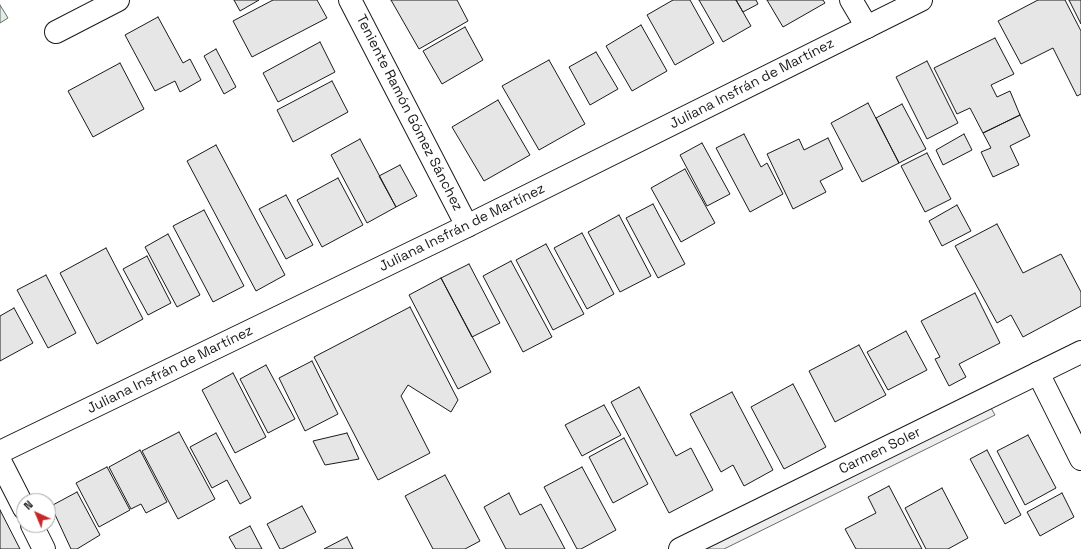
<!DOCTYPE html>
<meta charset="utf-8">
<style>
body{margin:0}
#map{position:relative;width:1081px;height:549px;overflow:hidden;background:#fff;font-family:"Space Grotesk",sans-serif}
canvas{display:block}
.north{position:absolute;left:16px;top:493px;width:40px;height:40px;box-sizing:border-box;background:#fff;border:1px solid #a3a3a3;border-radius:50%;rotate:316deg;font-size:11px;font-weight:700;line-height:16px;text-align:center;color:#1a1a1a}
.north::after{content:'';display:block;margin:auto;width:14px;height:18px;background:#c62828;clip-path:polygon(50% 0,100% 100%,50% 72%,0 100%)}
</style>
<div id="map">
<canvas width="1081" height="549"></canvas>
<div class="north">N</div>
</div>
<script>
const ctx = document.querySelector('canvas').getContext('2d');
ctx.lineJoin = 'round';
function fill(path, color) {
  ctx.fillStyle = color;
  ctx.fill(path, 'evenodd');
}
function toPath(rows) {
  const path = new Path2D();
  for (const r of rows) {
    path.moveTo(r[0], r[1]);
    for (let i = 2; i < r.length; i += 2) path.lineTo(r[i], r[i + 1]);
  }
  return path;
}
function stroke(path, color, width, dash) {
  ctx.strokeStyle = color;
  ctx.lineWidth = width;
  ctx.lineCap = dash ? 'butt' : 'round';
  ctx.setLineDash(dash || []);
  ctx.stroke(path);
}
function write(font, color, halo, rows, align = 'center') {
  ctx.font = font + ' "Space Grotesk",sans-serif';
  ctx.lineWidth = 3;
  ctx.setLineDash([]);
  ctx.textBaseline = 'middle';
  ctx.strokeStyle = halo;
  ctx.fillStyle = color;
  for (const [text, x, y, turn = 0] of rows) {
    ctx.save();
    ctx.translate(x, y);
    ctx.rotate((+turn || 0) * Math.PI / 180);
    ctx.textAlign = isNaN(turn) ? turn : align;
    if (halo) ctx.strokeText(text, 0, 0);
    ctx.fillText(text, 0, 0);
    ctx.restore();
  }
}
const green = toPath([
 [0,5,8,18,0,23,0,5]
]);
const parking = toPath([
 [991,408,995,415,724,549,706,549,991,408]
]);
const building = toPath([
 [234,0,259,0,240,11,234,0],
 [273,0,317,0,327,18,252,57,233,21,273,0],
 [391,0,457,0,468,21,419,49,391,0],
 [673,0,690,0,714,43,675,65,647,15,673,0],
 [699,0,736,0,751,26,723,42,699,0],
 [736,0,756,0,758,4,743,12,736,0],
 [767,0,823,0,825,3,783,27,767,0],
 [1038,0,1065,0,1081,31,1081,94,1077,96,1053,48,1021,64,998,21,1038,0],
 [1069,0,1081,0,1081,24,1069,0],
 [158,17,183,63,190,59,201,80,180,92,175,81,155,91,125,35,158,17],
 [641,25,667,71,632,91,606,46,641,25],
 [465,27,483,60,442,84,423,51,465,27],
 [995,38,1014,74,991,85,997,97,1010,91,1020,115,983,133,970,108,957,114,934,68,995,38],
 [320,42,335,72,278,102,263,73,320,42],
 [216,49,236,87,224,94,204,56,216,49],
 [596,52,618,89,590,105,569,67,596,52],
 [549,60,585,124,539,150,502,86,549,60],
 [927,61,958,123,927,139,896,77,927,61],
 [120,63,144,109,93,137,68,91,120,63],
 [332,81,348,112,293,142,277,110,332,81],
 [498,100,530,155,484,181,452,127,498,100],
 [868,103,899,163,862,182,831,123,868,103],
 [902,104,926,149,899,163,876,118,902,104],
 [1020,115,1030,136,1010,146,1019,165,993,177,981,152,991,148,983,133,1020,115],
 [744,134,761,167,767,163,783,194,750,212,716,148,744,134],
 [964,134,972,150,943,165,936,150,964,134],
 [828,138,843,169,820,181,826,192,793,209,767,154,799,139,804,150,828,138],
 [360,139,396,207,367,223,331,155,360,139],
 [702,143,730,194,707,206,680,155,702,143],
 [216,145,285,275,256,291,187,161,216,145],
 [927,153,951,199,925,212,901,166,927,153],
 [400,165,417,196,396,207,379,176,400,165],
 [685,169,715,223,681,242,651,188,685,169],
 [338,178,363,225,322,247,297,200,338,178],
 [286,195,313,245,286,259,259,209,286,195],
 [653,204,685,264,658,278,626,218,653,204],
 [957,205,971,231,942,246,929,221,957,205],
 [204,210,244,286,213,302,173,226,204,210],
 [619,215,651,276,620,292,588,232,619,215],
 [997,224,1023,273,1061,254,1081,292,1081,306,1023,337,1011,315,997,323,955,246,997,224],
 [582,233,614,294,587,309,554,248,582,233],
 [168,234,200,295,177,307,145,247,168,234],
 [546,244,584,314,553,330,516,260,546,244],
 [106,248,143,319,97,344,60,273,106,248],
 [147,256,171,303,148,315,123,269,147,256],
 [511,261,552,337,523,352,483,276,511,261],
 [469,264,500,323,472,337,441,278,469,264],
 [46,275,76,333,48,348,17,290,46,275],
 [441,278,491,372,458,389,409,295,441,278],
 [975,293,1000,343,959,364,966,377,949,386,935,359,940,357,921,321,975,293],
 [410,307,458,400,451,412,408,385,401,396,430,453,378,480,314,357,410,307],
 [14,308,33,343,0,361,0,316,14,308],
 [906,331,927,370,888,390,867,352,906,331],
 [859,345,886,395,835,422,809,371,859,345],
 [312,361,338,414,305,431,279,378,312,361],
 [266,365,295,419,268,433,240,379,266,365],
 [233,373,266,437,235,453,202,390,233,373],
 [793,384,826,447,784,469,751,407,793,384],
 [639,387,676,456,691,448,713,490,669,513,611,402,639,387],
 [732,392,773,470,744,486,733,465,721,472,690,414,732,392],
 [604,405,621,435,582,456,565,425,604,405],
 [179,432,215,499,178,519,142,451,179,432],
 [216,433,251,498,240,504,227,480,212,488,190,447,216,433],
 [347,433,359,459,325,465,313,441,347,433],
 [1028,435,1056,488,1025,505,997,451,1028,435],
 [624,438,648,484,613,503,589,457,624,438],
 [140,450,167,502,146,513,141,504,131,509,109,467,140,450],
 [987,450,1021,515,1005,524,970,459,987,450],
 [107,467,130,510,99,527,76,483,107,467],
 [582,467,616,530,581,549,577,549,544,487,582,467],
 [445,475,480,541,465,549,433,549,405,496,445,475],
 [889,486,922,549,856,549,845,529,876,513,868,497,889,486],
 [942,488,968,538,948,549,926,549,905,508,942,488],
 [77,492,100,535,77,549,71,549,51,506,77,492],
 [509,493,520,515,541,504,565,549,506,549,484,507,509,493],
 [1062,493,1074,517,1040,536,1027,512,1062,493],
 [302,506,316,532,282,549,280,549,267,524,302,506],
 [0,510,20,549,0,549,0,510],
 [250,526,262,549,236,549,229,537,250,526],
 [347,537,353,549,324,549,347,537]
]);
const street = toPath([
 [350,0,467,226],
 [851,0,867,27],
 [56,32,118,0],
 [1038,373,1081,459]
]);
const secondary = toPath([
 [0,452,467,226,921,0],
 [0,461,24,508],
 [32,525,44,549],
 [680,549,1081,352]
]);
const streetNames = [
 ["Juliana Insfrán de Martínez",752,84,-27],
 ["Teniente Ramón Gómez Sánchez",409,113,63],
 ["Juliana Insfrán de Martínez",462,228,-26],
 ["Juliana Insfrán de Martínez",170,370,-26],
 ["Carmen Soler",880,451,-26]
];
fill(green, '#e0efe3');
stroke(green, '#6a6a6a', 1);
fill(parking, '#ededed');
stroke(parking, '#6a6a6a', 1);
fill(building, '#e6e6e6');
stroke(building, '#1a1a1a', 1);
stroke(street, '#1a1a1a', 24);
stroke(secondary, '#1a1a1a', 24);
stroke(street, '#fff', 22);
stroke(secondary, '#fff', 22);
write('14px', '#1a1a1a', '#fff', streetNames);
</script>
